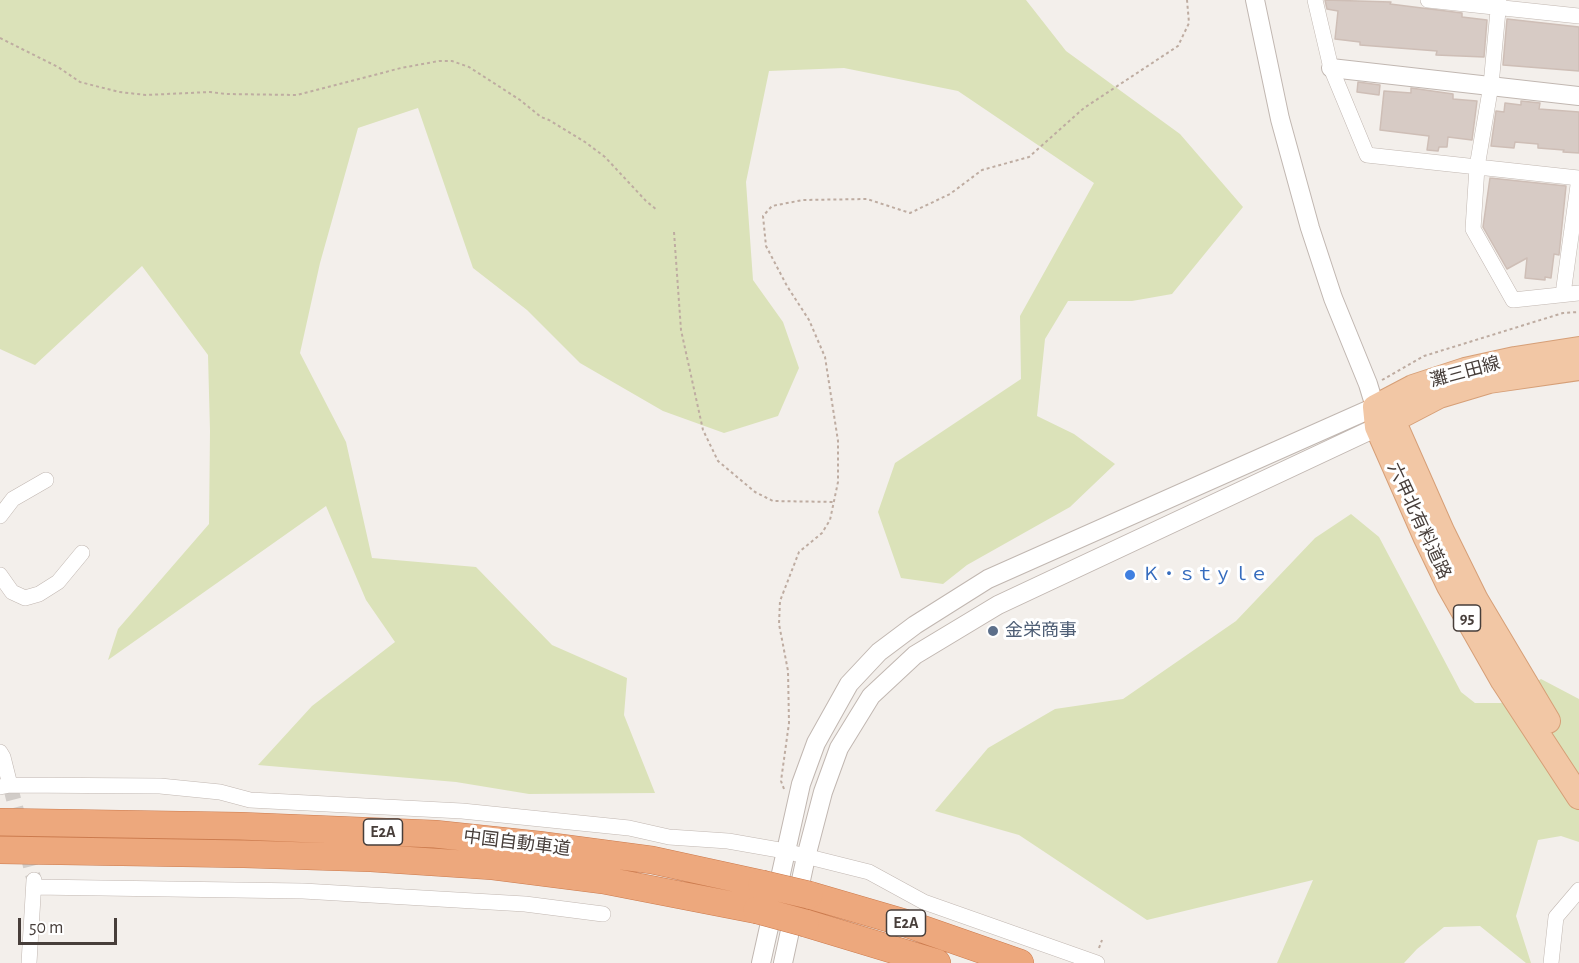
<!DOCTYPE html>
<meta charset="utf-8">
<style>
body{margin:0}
#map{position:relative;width:1579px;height:963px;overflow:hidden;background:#f3efeb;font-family:"Alegreya Sans",sans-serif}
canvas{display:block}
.scale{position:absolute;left:18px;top:918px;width:99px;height:27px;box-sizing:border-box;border:3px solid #473e3a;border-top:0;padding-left:8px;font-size:18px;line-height:21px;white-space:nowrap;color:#473e3a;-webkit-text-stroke:4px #fff;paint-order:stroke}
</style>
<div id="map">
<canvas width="1579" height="963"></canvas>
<div class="scale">50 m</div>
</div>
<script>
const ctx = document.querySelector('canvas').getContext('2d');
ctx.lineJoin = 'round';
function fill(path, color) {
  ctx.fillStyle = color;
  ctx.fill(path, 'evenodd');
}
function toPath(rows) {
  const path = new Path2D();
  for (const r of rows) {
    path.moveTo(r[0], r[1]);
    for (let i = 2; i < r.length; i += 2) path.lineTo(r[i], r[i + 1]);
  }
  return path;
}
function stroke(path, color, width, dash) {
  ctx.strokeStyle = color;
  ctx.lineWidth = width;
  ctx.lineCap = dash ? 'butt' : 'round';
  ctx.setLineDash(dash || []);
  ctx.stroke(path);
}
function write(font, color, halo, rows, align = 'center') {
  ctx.font = font + ' "Alegreya Sans","Noto Sans JP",sans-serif';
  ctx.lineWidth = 6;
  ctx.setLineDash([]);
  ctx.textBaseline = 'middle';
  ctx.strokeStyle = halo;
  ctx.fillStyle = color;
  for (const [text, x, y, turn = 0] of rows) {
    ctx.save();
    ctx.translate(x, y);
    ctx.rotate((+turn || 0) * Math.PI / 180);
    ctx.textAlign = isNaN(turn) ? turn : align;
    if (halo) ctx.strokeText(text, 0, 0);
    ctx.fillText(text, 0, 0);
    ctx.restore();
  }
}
const green = toPath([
 [0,0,1026,0,1066,51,1180,134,1243,207,1172,294,1132,301,1068,301,1045,339,1037,416,1074,434,1115,464,1070,507,967,565,943,584,901,578,878,512,895,463,1021,379,1020,316,1094,183,958,91,844,68,769,71,746,182,753,280,783,322,799,368,778,416,724,433,663,411,580,363,527,310,473,268,418,108,358,128,320,263,300,353,346,442,372,558,476,567,552,645,627,678,624,715,655,793,529,794,456,782,258,765,312,706,395,642,366,600,326,506,108,660,118,629,209,524,210,431,208,355,142,266,35,365,0,349],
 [1351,514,1379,537,1461,692,1475,703,1501,703,1541,679,1579,699,1579,842,1561,836,1538,840,1516,916,1531,963,1526,963,1480,926,1444,927,1417,949,1404,963,1277,963,1313,880,1147,920,1019,835,935,811,988,748,1055,709,1123,699,1236,621,1315,538]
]);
const building = toPath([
 [1325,0,1391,2,1390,4,1462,13,1462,17,1487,20,1484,57,1436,55,1437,51,1360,45,1360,42,1335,39,1338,11,1327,9,1325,0],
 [1507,19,1579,27,1579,71,1503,65,1507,19],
 [1358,82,1380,85,1379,95,1357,92,1358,82],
 [1411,88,1453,94,1453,99,1477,101,1472,140,1448,137,1447,147,1439,147,1438,151,1427,150,1429,136,1380,130,1384,91,1411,93,1411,88],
 [1521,101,1540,103,1539,109,1579,112,1579,153,1563,152,1564,150,1538,148,1538,144,1515,142,1514,148,1491,146,1496,111,1504,112,1505,103,1521,105,1521,101],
 [1490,178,1566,186,1559,255,1554,254,1551,278,1545,277,1545,280,1525,278,1527,258,1507,269,1483,227,1490,178]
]);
const minorTunnel = toPath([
 [10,785,34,880]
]);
const path = toPath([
 [0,38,58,67,80,82,119,92,146,95,210,92,226,94,297,95,401,68,439,61,452,61,469,67,520,100,541,117,549,120,585,142,605,157,646,201,657,210],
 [674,232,681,330,703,430,718,461,755,492,773,501,835,502],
 [1382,380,1424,356,1563,313,1579,312],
 [784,789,781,781,789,723,788,671,779,624,780,601,799,552,822,533,830,520,838,482,838,441,825,357,809,320,787,286,766,246,763,216,772,206,803,200,867,199,910,213,950,194,982,170,1029,157,1084,108,1178,46,1189,23,1187,0],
 [1099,948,1102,940]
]);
const minor = toPath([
 [1315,0,1331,68,1367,155,1579,178],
 [1428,0,1579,16],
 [1499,0,1491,85,1477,167,1473,229,1513,300,1579,293],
 [1563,294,1579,178],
 [0,516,13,499,46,480],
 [0,575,12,592,25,598,39,594,58,582,82,553],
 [0,752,3,757,10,785],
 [0,787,10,785,160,786,220,792,250,800,462,811,629,828,669,837,728,841,785,851,869,872,924,902,1097,963],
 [34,887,303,891,525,904,603,914],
 [29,963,34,880],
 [1551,963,1556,917,1579,890]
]);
const tertiary = toPath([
 [1255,0,1280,119,1310,228,1333,298,1368,384,1375,407],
 [1331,68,1579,96],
 [761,963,801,784,816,743,849,684,879,652,915,625,988,579,1375,407,1384,413],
 [783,963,806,857,823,792,839,748,871,696,915,655,998,605,1388,422]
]);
const primary = toPath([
 [1579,349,1515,359,1465,370,1413,387,1375,407,1377,427,1425,536,1449,586,1503,681,1579,797],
 [1548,721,1476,600,1442,531,1393,420,1439,396,1489,381,1579,368]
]);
const motorway = toPath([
 [0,822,240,826,435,834,539,845,652,860,762,884],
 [0,850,244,854,371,858,493,866,603,880,757,910],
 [809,895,905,923,1020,963],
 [805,923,937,963]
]);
const motorwayBridge = toPath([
 [762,884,809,895],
 [757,910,805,923]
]);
const markers = [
 [1130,575,6,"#3f7fe0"],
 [993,631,6,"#5c6f8a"]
];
const shields = [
 [1467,618,27],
 [383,832,39],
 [906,923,39]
];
const shieldNames = [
 ["95",1467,618],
 ["E2A",383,832],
 ["E2A",906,923]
];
const streetNames = [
 ["灘三田線",1465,372,-15],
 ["六甲北有料道路",1419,521,65],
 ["中国自動車道",517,843,7]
];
const shopNames = [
 ["Ｋ・ｓｔｙｌｅ",1142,575]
];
const serviceNames = [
 ["金栄商事",1005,631]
];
fill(green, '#dbe2b9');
fill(building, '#d7cbc5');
stroke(building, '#cebeb6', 1.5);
stroke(minorTunnel, '#d1ccc8', 15, [15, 8]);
stroke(minor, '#c1b7b1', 16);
stroke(tertiary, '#c1b7b1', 20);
stroke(primary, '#d69f77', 26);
stroke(motorway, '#cb7a4d', 28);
stroke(path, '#beaca1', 2, [3, 3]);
stroke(minor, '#fff', 15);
stroke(tertiary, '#fff', 18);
stroke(primary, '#f2c7a5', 24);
stroke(motorway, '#eda87d', 27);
stroke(motorwayBridge, '#cb7a4d', 28, []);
stroke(motorwayBridge, '#eda87d', 27);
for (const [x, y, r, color] of markers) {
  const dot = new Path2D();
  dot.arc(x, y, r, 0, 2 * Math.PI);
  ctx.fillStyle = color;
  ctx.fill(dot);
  stroke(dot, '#fff', 2);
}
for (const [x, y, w] of shields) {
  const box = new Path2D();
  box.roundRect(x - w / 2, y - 13, w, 26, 4.5);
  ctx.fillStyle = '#fff';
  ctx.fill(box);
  stroke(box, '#473e3a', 1.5);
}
write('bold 16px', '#473e3a', null, shieldNames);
write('18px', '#473e3a', '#fff', streetNames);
write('18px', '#366cbe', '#fff', shopNames, 'left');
write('18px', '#4e5e75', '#fff', serviceNames, 'left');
</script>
